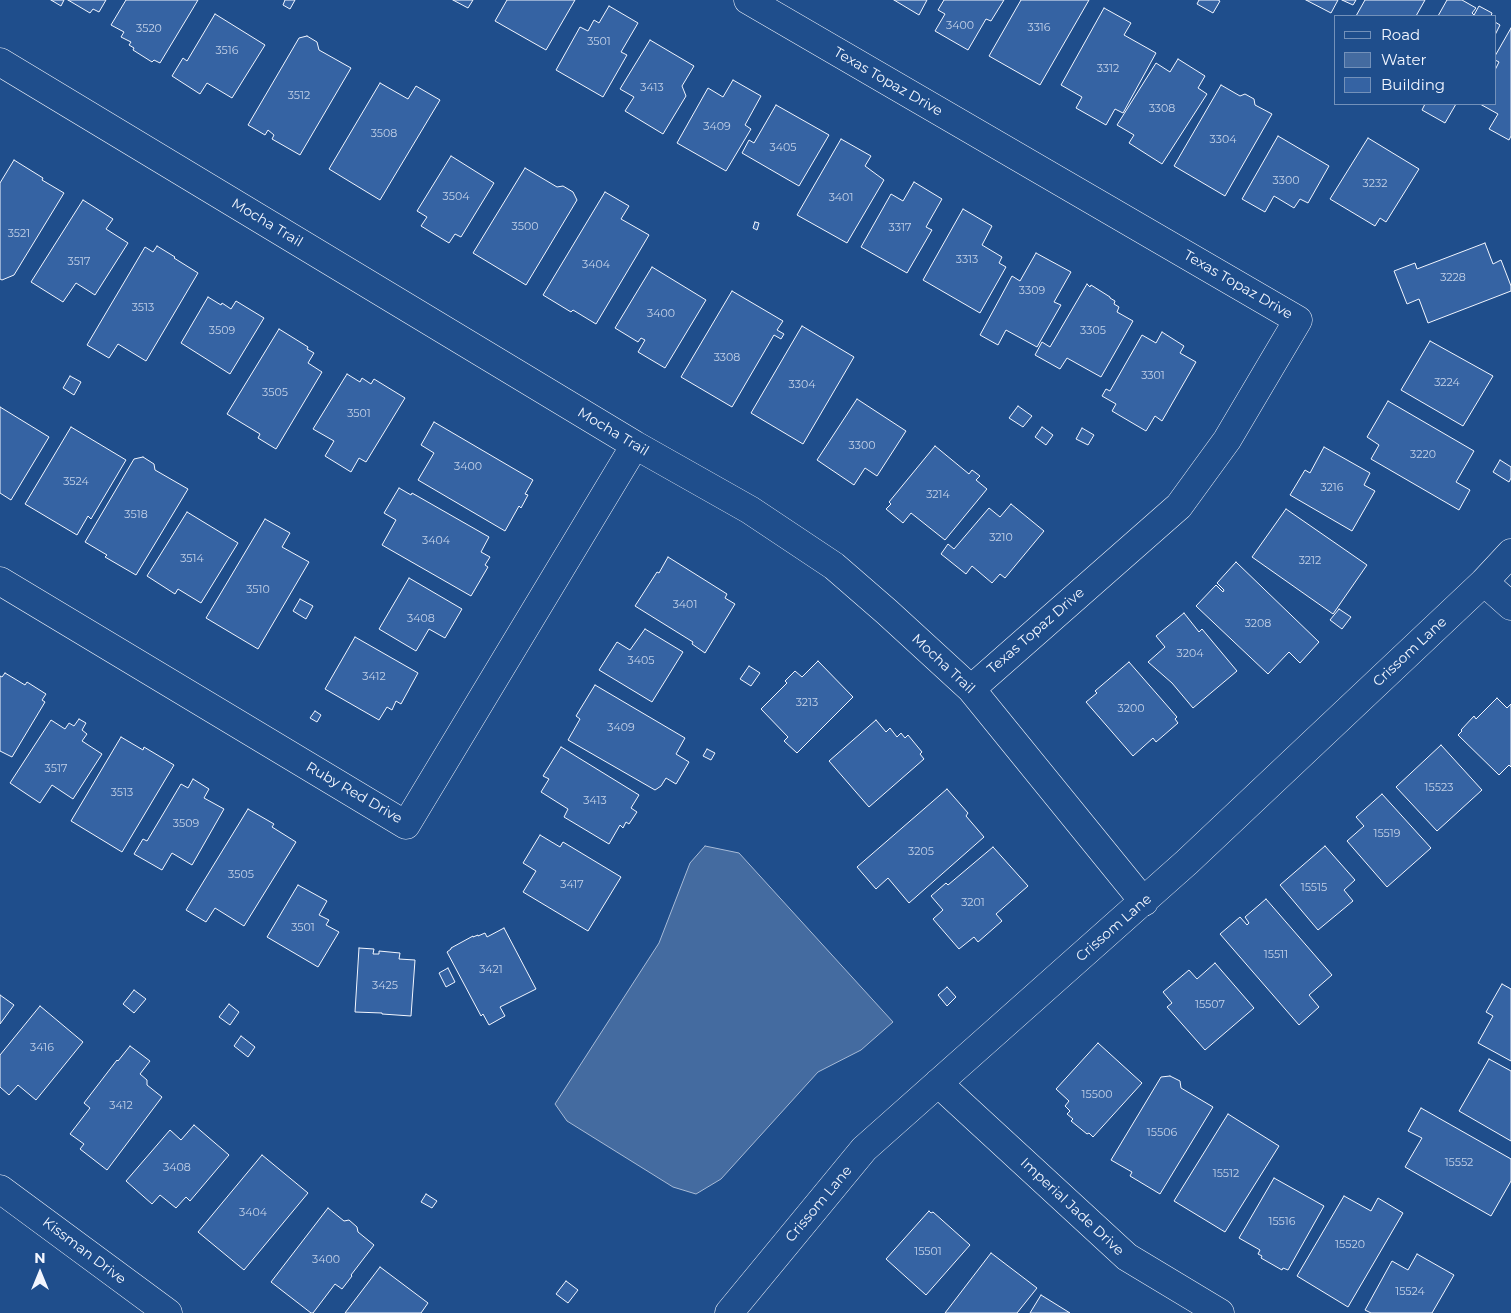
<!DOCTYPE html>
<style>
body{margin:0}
#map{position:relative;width:1511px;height:1313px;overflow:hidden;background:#1f4e8c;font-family:Montserrat,sans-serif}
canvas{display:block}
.legend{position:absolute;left:1334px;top:15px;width:162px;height:90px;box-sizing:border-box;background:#1f4e8c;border:1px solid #7391ba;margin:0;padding:6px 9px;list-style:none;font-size:15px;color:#f2f6ff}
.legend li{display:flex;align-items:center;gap:10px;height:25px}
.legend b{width:25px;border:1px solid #7391ba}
.north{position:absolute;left:15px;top:1248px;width:50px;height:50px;-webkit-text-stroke:4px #1f4e8c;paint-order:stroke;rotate:0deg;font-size:14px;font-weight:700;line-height:20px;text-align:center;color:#f2f6ff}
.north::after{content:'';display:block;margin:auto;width:18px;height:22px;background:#f2f6ff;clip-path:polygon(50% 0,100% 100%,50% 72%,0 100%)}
</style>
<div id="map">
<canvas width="1511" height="1313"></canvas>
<ul class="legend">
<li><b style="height:6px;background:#1f4e8c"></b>Road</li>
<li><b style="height:14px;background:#446ba0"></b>Water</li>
<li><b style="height:14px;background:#3563a3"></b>Building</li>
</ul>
<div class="north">N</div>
</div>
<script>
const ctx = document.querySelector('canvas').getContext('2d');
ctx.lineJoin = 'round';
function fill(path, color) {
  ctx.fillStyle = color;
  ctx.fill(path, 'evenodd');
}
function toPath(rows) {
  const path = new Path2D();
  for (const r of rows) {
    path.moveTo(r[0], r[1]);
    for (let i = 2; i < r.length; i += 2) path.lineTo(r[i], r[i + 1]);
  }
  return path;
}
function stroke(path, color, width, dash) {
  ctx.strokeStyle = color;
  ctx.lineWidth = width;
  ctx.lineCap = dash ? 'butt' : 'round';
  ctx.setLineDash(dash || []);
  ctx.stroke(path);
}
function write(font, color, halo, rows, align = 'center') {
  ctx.font = font + ' Montserrat,sans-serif';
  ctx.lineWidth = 4;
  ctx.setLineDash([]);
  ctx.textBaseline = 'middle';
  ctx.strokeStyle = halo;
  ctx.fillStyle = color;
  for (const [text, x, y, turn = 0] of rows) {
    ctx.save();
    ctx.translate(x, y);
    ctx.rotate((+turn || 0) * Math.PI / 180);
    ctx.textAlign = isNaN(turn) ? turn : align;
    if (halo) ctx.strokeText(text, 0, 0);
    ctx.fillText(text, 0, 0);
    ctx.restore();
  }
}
const water = toPath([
 [705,846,739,853,893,1022,861,1050,818,1072,721,1179,696,1194,673,1187,567,1121,555,1104,659,943,690,863,705,846]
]);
const building = toPath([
 [51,0,64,0,61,6,51,0],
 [68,0,106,0,99,12,93,9,90,13,68,0],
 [126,0,198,0,160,63,154,60,152,62,133,50,134,48,129,45,131,42,121,37,124,32,111,25,126,0],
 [285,0,295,0,290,9,283,5,285,0],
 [453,0,473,0,468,8,453,0],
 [507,0,575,0,546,50,495,21,507,0],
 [894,0,927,0,919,15,894,0],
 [944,0,1004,0,991,21,986,19,968,50,935,31,945,14,938,10,944,0],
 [1021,0,1089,0,1040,85,989,56,1021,0],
 [1199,0,1218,0,1220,1,1213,13,1197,4,1199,0],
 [1306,0,1338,0,1331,13,1306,0],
 [1342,0,1356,0,1353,5,1342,0],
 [1365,0,1425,0,1416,16,1356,16,1365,0],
 [1447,0,1462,0,1476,8,1472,13,1474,15,1479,6,1492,13,1491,16,1438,16,1447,0],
 [609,6,638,23,621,52,627,55,603,97,556,70,580,27,588,31,594,20,599,23,609,6],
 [1104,8,1131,23,1124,35,1156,53,1123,113,1115,109,1106,125,1076,108,1082,97,1061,85,1104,8],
 [215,14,265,45,232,98,207,83,200,94,172,76,183,58,187,61,215,14],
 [1495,22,1500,25,1495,35,1495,22],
 [1511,28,1511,136,1509,140,1489,129,1498,114,1480,104,1495,104,1495,70,1499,62,1495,60,1495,56,1511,28],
 [307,36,317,42,319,50,351,68,300,155,272,139,274,135,268,130,265,135,248,125,299,38,307,36],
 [650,40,694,66,682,86,686,96,663,134,625,111,634,97,620,89,650,40],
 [1178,59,1205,76,1198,88,1207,94,1162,164,1129,143,1134,135,1117,125,1156,63,1170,72,1178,59],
 [733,80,761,96,745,125,751,129,726,171,677,143,708,88,723,97,733,80],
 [380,83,408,99,416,86,440,100,380,200,329,169,380,83],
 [1221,85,1240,96,1245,94,1254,99,1255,105,1272,114,1225,196,1174,166,1221,85],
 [1425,104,1456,104,1445,123,1422,110,1425,104],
 [776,105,829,135,799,186,742,153,749,140,754,143,776,105],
 [1278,136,1329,166,1308,203,1300,199,1294,208,1274,196,1265,212,1242,199,1278,136],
 [1368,138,1419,169,1386,222,1380,218,1375,226,1330,199,1368,138],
 [841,139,871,156,865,166,884,180,847,243,797,215,841,139],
 [451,156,494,183,461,237,455,234,449,243,421,226,427,217,417,211,451,156],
 [14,160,43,178,42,180,64,193,14,275,2,280,0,279,0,183,14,160],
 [525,168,557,187,563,186,573,192,577,200,526,285,473,253,525,168],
 [914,182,942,199,926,227,932,230,907,273,861,247,891,194,903,201,914,182],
 [605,192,629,206,621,219,649,235,596,324,573,310,571,312,543,295,605,192],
 [83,200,113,219,106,229,128,243,95,295,76,283,63,302,31,282,83,200],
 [963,209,992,226,982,245,1002,257,999,263,1006,267,980,313,923,280,963,209],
 [755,222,759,223,757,230,753,228,755,222],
 [1485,243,1493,264,1501,260,1511,286,1511,291,1428,323,1419,299,1407,304,1394,271,1415,263,1417,269,1485,243],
 [157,246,175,257,174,258,198,273,146,361,118,344,109,358,87,345,145,247,153,252,157,246],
 [1036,253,1071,272,1054,302,1061,305,1037,347,1006,330,998,345,980,335,1012,276,1020,281,1036,253],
 [652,267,706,300,665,368,638,352,645,340,641,338,638,342,615,328,652,267],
 [1087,284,1090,287,1091,285,1110,297,1110,298,1115,301,1114,304,1119,307,1117,312,1133,321,1101,377,1067,358,1060,369,1035,355,1042,342,1050,347,1087,284],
 [732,291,783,321,777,330,784,334,781,339,774,335,732,407,681,377,732,291],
 [208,297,221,305,222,303,231,309,236,301,264,318,230,374,181,343,208,297],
 [802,326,854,357,803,444,751,413,802,326],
 [279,329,308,347,307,349,314,353,308,363,322,372,276,449,258,438,260,434,227,414,279,329],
 [1162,332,1184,346,1180,353,1196,362,1162,421,1155,416,1146,431,1112,411,1116,404,1102,396,1106,389,1110,391,1142,335,1156,343,1162,332],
 [1430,341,1493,376,1463,426,1401,390,1430,341],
 [347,374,360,382,362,378,371,384,374,379,405,398,366,462,359,458,351,472,325,456,334,441,313,429,347,374],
 [70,376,81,382,74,395,63,388,70,376],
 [857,399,906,431,877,476,865,468,854,485,817,460,857,399],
 [1388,401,1474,451,1456,482,1470,490,1459,510,1371,459,1379,445,1367,437,1388,401],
 [1018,406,1032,416,1023,427,1009,418,1018,406],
 [0,407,49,437,11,500,0,493,0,407],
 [434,422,533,480,525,494,528,495,521,508,519,506,505,531,418,480,434,453,421,445,434,422],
 [71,427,126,460,91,519,88,516,77,535,25,504,71,427],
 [1042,427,1053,435,1046,445,1035,437,1042,427],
 [1082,428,1094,435,1088,445,1076,439,1082,428],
 [935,446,969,474,972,470,980,476,976,480,987,489,945,540,911,513,903,523,886,509,891,504,889,502,935,446],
 [1324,447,1370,473,1364,485,1375,491,1352,531,1290,495,1305,470,1310,473,1324,447],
 [143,457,154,464,155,470,188,489,136,575,105,557,107,555,85,542,134,459,143,457],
 [1500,460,1511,467,1511,478,1509,482,1493,472,1500,460],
 [399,488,411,495,412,493,489,537,481,552,490,557,485,565,488,567,471,596,382,545,396,520,384,513,399,488],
 [1011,504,1044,531,1005,578,1000,574,992,583,972,566,966,574,941,554,948,544,954,549,989,508,1000,517,1011,504],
 [1286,509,1367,565,1333,614,1252,557,1286,509],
 [187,512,238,543,201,603,178,589,175,594,147,576,187,512],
 [265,519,290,533,282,547,309,562,258,649,206,618,265,519],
 [668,557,727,594,725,598,735,604,705,653,692,644,693,642,635,606,657,572,659,573,668,557],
 [1236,562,1319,642,1300,663,1289,652,1268,674,1196,606,1216,585,1223,592,1224,590,1217,583,1236,562],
 [409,578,462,609,445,638,429,629,416,651,379,629,409,578],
 [300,599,313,606,306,619,293,611,300,599],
 [1339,609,1351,617,1342,629,1330,620,1339,609],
 [1184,613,1199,632,1202,629,1237,671,1193,708,1172,683,1148,662,1165,647,1156,636,1184,613],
 [645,629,683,652,652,702,599,670,617,642,630,650,645,629],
 [355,637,418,673,401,704,396,701,392,710,387,707,379,720,325,689,355,637],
 [818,661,853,697,797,753,784,741,788,737,761,709,787,683,785,681,795,671,802,677,818,661],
 [1129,662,1177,717,1175,719,1178,723,1156,742,1153,738,1133,756,1086,702,1097,693,1095,691,1129,662],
 [749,666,760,673,751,686,740,679,749,666],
 [5,673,25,685,27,682,46,694,42,700,45,702,12,757,0,751,0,676,2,677,5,673],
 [595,685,685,738,676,754,689,762,676,784,666,778,661,786,655,790,568,740,580,719,576,716,595,685],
 [1497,698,1507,708,1511,704,1511,767,1509,765,1499,775,1458,735,1462,731,1461,730,1474,716,1476,719,1497,698],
 [315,711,321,715,317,722,310,718,315,711],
 [79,719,86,723,82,730,87,734,82,741,102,754,73,799,52,785,40,803,10,783,51,720,65,729,69,723,74,726,79,719],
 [876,720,886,732,890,728,897,737,901,733,905,738,908,735,922,752,920,754,924,759,869,807,829,761,876,720],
 [121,737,143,750,144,747,174,765,122,852,71,821,121,737],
 [1441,745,1482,790,1437,831,1396,787,1441,745],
 [561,747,639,795,631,808,637,812,629,824,626,822,623,828,620,825,609,844,564,817,568,809,541,792,549,779,543,776,561,747],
 [707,749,715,753,711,760,703,756,707,749],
 [193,779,209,789,204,798,224,809,192,865,172,853,162,870,134,854,143,839,147,841,181,784,188,788,193,779],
 [947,789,968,813,966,816,984,837,909,903,888,878,876,889,857,867,947,789],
 [1382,794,1431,848,1387,887,1347,841,1364,826,1356,817,1382,794],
 [248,809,274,824,272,827,296,842,244,926,215,908,206,922,186,910,248,809],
 [540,835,560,847,563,842,621,877,588,931,523,892,536,871,523,863,540,835],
 [1325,846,1355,880,1344,890,1353,901,1318,930,1280,885,1325,846],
 [993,847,1028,886,996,914,1002,921,978,942,974,937,959,949,933,919,943,910,931,896,946,883,948,885,993,847],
 [298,885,327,901,319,915,329,920,326,925,339,932,318,967,267,937,298,885],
 [1266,899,1332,975,1309,995,1319,1007,1299,1025,1220,934,1240,917,1247,925,1249,923,1245,917,1266,899],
 [504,928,536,989,500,1007,505,1016,489,1025,483,1014,481,1016,447,952,451,949,451,948,473,936,473,937,478,935,478,936,485,933,487,937,504,928],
 [359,948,374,949,373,954,379,954,379,951,400,953,399,959,415,960,411,1016,382,1014,382,1013,355,1012,359,948],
 [1215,963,1254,1008,1205,1050,1167,1007,1172,1003,1163,992,1189,970,1197,979,1215,963],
 [448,968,455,982,446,987,439,973,448,968],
 [1502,984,1511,989,1511,1061,1478,1043,1493,1016,1486,1012,1502,984],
 [947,987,956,997,947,1006,938,995,947,987],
 [134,990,146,999,134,1013,123,1004,134,990],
 [0,995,14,1005,0,1024,0,995],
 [229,1004,239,1012,230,1025,219,1017,229,1004],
 [40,1006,83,1042,36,1100,18,1085,9,1095,0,1087,0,1055,40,1006],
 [241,1036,255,1047,248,1057,234,1046,241,1036],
 [1098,1043,1142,1083,1093,1137,1089,1133,1087,1134,1071,1121,1073,1119,1067,1114,1070,1111,1065,1106,1069,1101,1056,1089,1098,1043],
 [130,1046,150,1061,140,1074,147,1080,147,1085,162,1097,107,1170,80,1149,84,1144,70,1134,90,1108,84,1103,117,1060,118,1061,130,1046],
 [1489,1059,1511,1071,1511,1141,1459,1111,1489,1059],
 [1170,1076,1180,1081,1181,1088,1213,1107,1160,1194,1130,1176,1132,1172,1111,1160,1161,1077,1170,1076],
 [1421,1108,1511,1159,1511,1181,1491,1216,1405,1167,1422,1138,1408,1131,1421,1108],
 [1228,1114,1279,1146,1225,1232,1174,1201,1228,1114],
 [194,1125,229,1155,190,1201,186,1197,176,1208,160,1195,152,1204,126,1181,170,1130,181,1140,194,1125],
 [262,1155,308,1193,244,1270,198,1232,262,1155],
 [1274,1178,1324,1206,1288,1270,1283,1268,1282,1270,1261,1258,1262,1256,1258,1254,1260,1250,1239,1238,1274,1178],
 [426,1194,437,1201,432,1208,421,1202,426,1194],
 [1344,1196,1371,1211,1378,1198,1403,1213,1348,1307,1297,1276,1344,1196],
 [328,1208,344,1221,349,1220,357,1227,358,1232,374,1245,351,1275,352,1276,342,1289,335,1284,313,1313,311,1313,271,1282,328,1208],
 [929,1211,931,1213,933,1212,970,1245,926,1295,886,1259,929,1211],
 [991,1253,1037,1288,1017,1313,945,1313,991,1253],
 [1417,1254,1454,1275,1432,1313,1371,1313,1365,1310,1392,1261,1408,1270,1417,1254],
 [380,1267,428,1303,421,1313,345,1313,380,1267],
 [566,1281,578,1290,568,1303,556,1294,566,1281],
 [1041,1295,1070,1313,1030,1313,1041,1295]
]);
const street = toPath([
 [748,0,1298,320,1227,440,1179,506,971,689],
 [0,62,635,445,750,510,834,566,887,612,971,689,1144,902],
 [0,581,406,825,635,445],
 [1484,582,1511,606],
 [938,1083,1127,1257,1220,1313],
 [0,1189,168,1313],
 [729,1313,864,1149,1187,862,1484,582,1511,553]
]);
const numberNames = [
 ["3400",960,26],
 ["3316",1039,28],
 ["3520",149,29],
 ["3501",599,42],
 ["3516",227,51],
 ["3312",1108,69],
 ["3413",652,88],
 ["3512",299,96],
 ["3308",1162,109],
 ["3409",717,127],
 ["3508",384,134],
 ["3304",1223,140],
 ["3405",783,148],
 ["3300",1286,181],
 ["3232",1375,184],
 ["3504",456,197],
 ["3401",841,198],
 ["3500",525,227],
 ["3317",900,228],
 ["3521",19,234],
 ["3313",967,260],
 ["3517",79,262],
 ["3404",596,265],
 ["3228",1453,278],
 ["3309",1032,291],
 ["3513",143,308],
 ["3400",661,314],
 ["3509",222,331],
 ["3305",1093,331],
 ["3308",727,358],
 ["3301",1153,376],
 ["3224",1447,383],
 ["3304",802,385],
 ["3505",275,393],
 ["3501",359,414],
 ["3300",862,446],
 ["3220",1423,455],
 ["3400",468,467],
 ["3524",76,482],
 ["3216",1332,488],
 ["3214",938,495],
 ["3518",136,515],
 ["3210",1001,538],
 ["3404",436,541],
 ["3514",192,559],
 ["3212",1310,561],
 ["3510",258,590],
 ["3401",685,605],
 ["3408",421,619],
 ["3208",1258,624],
 ["3204",1190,654],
 ["3405",641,661],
 ["3412",374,677],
 ["3213",807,703],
 ["3200",1131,709],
 ["3409",621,728],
 ["3517",56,769],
 ["15523",1439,788],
 ["3513",122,793],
 ["3413",595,801],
 ["3509",186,824],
 ["15519",1387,834],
 ["3205",921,852],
 ["3505",241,875],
 ["3417",572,885],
 ["15515",1314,888],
 ["3201",973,903],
 ["3501",303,928],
 ["15511",1276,955],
 ["3421",491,970],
 ["3425",385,986],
 ["15507",1210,1005],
 ["3416",42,1048],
 ["15500",1097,1095],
 ["3412",121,1106],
 ["15506",1162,1133],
 ["15552",1459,1163],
 ["3408",177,1168],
 ["15512",1226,1174],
 ["3404",253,1213],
 ["15516",1282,1222],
 ["15520",1350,1245],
 ["15501",928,1252],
 ["3400",326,1260],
 ["15524",1410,1292]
];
const streetNames = [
 ["Texas Topaz Drive",888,82,30],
 ["Mocha Trail",267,223,31],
 ["Texas Topaz Drive",1238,285,30],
 ["Mocha Trail",613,432,31],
 ["Texas Topaz Drive",1036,631,-41],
 ["Crissom Lane",1410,652,-43],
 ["Mocha Trail",943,664,43],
 ["Ruby Red Drive",354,793,30],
 ["Crissom Lane",1114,928,-41],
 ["Crissom Lane",819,1204,-50],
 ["Imperial Jade Drive",1072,1207,43],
 ["Kissman Drive",84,1251,37]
];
fill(water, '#446ba0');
stroke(water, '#a8bbd7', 1);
fill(building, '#3563a3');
stroke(building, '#f2f6ff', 1);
stroke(street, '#f2f6ff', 29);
stroke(street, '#1f4e8c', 28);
write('11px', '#c3d1e8', null, numberNames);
write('14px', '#f2f6ff', '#1f4e8c', streetNames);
</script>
